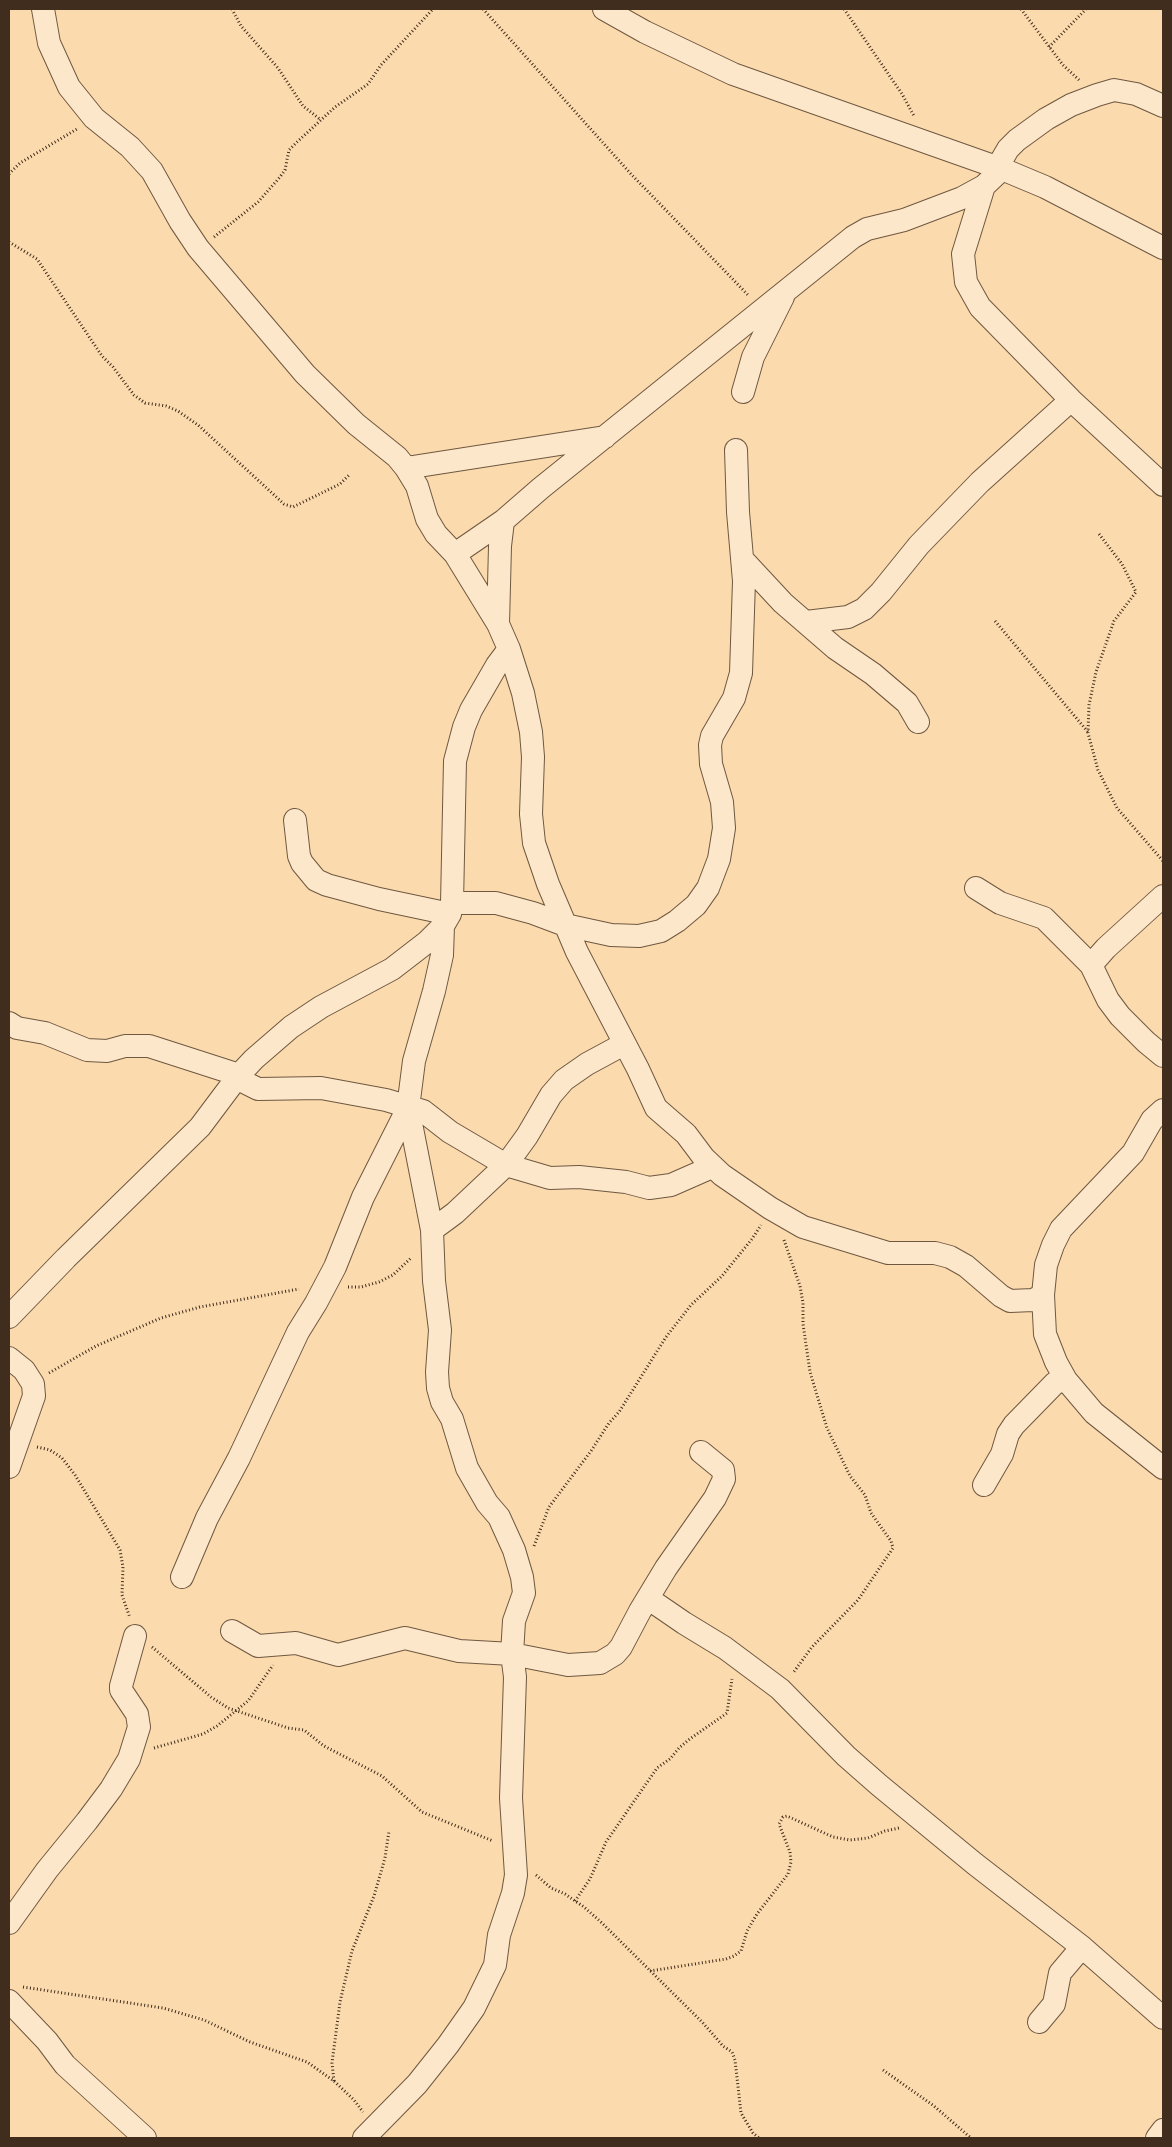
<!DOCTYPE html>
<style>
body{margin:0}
#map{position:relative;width:1172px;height:2147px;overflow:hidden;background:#fbdaad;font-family:"Sorts Mill Goudy",serif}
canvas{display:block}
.frame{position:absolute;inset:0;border:10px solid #402d1d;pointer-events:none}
</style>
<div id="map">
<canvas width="1172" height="2147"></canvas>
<div class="frame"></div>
</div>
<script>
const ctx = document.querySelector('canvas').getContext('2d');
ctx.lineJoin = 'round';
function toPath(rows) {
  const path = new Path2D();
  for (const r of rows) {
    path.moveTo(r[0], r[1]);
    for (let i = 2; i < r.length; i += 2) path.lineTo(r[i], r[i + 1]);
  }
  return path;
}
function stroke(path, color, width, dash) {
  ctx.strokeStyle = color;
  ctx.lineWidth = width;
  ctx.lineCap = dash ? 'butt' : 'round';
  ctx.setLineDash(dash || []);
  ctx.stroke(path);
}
const path = toPath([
 [232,9,241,26,278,68,303,106,321,120],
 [483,9,631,174,748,295],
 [844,9,902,94,914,116],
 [1021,9,1063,65,1079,80],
 [1049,47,1086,9],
 [9,174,20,163,77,129],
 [214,237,258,202,280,177,285,170,289,150,296,143,335,107,368,84,381,65,433,9],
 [9,242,37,259,102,356,113,367,134,395,145,403,166,406,178,411,198,425,284,504,293,507,340,484,350,474],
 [1099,534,1122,564,1136,592,1114,621,1096,672,1089,705,1088,733,1098,770,1117,808,1163,861],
 [995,621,1088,732],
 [784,1240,800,1286,803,1303,803,1324,810,1372,827,1428,850,1476,865,1495,871,1513,891,1541,893,1548,858,1600,812,1647,793,1673],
 [348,1287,361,1287,379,1282,393,1275,412,1257],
 [49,1373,96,1346,161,1318,200,1307,299,1289],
 [37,1447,50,1450,62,1458,75,1475,120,1550,123,1567,122,1595,130,1618],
 [534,1546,549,1507,591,1451,609,1423,619,1412,666,1337,691,1305,722,1276,752,1239,761,1225],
 [152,1647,211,1697,228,1708,288,1728,304,1730,324,1746,382,1776,422,1812,493,1841],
 [154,1748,203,1734,217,1726,248,1701,273,1665],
 [536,1875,551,1888,565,1894,584,1907,602,1923,703,2023,723,2046,732,2052,735,2060,741,2113,753,2133,759,2138],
 [575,1901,590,1879,606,1842,657,1768,670,1759,679,1748,691,1738,727,1713,732,1679],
 [650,1971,726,1959,734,1956,741,1951,747,1931,757,1914,788,1874,791,1862,790,1852,779,1824,783,1817,787,1816,833,1837,850,1840,868,1838,885,1831,899,1828],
 [23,1987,163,2008,204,2020,250,2042,307,2062,334,2081,354,2100,363,2112],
 [883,2070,934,2106,971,2138],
 [334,2081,332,2063,340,2002,352,1951,374,1896,385,1858,389,1831]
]);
const minor = toPath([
 [43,9,49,43,69,87,94,118,130,147,152,171,180,221,198,248,305,374,356,424,397,457,406,468,417,486,427,519,436,534,455,554,498,624],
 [604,9,645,32,733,74,1002,169,1045,187,1163,248],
 [997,168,1008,149,1017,140,1046,119,1071,105,1097,95,1114,90,1136,94,1163,106],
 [984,186,963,254,966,282,980,307,1071,400,1163,485],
 [743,392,753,357,783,297],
 [406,468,605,437],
 [455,554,503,521],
 [743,560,783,603,835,648,873,674,907,703,918,722],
 [806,622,848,617,864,609,881,592,919,545,980,482,1071,400],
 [509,649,523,693,531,732,533,757,531,814,534,843,548,884,577,952,638,1069,656,1108,686,1134,704,1158,722,1175,770,1208,803,1227,888,1253,935,1253,950,1257,966,1266,1001,1296,1010,1301,1033,1300,1043,1295],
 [295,820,299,856,302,863,316,880,327,885,379,899,450,914],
 [976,888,1000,903,1044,918,1091,965],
 [1163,896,1106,948,1091,965,1108,1000,1120,1016,1146,1042,1163,1056],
 [452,903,496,903,533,913,565,925,611,935,639,936,661,931,677,921,696,905,708,888,719,859,724,828,722,802,711,764,710,745,712,736,734,698,741,673,744,581,738,512,736,450],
 [9,1023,17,1028,45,1033,87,1050,107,1051,125,1046,149,1046,239,1075,246,1083,258,1089,321,1088,386,1100,423,1111,450,1132,506,1165,550,1178,579,1177,626,1182,649,1188,671,1185,712,1167],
 [1163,1110,1152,1120,1133,1153,1061,1229,1053,1245,1046,1265,1043,1295,1045,1334,1056,1362,1066,1380,1094,1413,1163,1468],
 [432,1230,455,1213,506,1165,527,1136,551,1095,564,1080,587,1064,624,1044],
 [9,1317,66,1258,200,1127,239,1075,254,1059,291,1027,321,1007,392,969,427,942,443,926,450,914,452,903,455,761,464,727,471,710,497,665,509,649,498,624,500,546,503,521,541,488,853,237,867,229,904,220,962,198,984,186,1002,169],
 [9,1358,24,1370,33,1384,34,1396,9,1467],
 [984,1485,1002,1454,1008,1434,1014,1425,1055,1383,1066,1380],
 [182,1577,207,1518,239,1458,298,1332,316,1303,335,1267,363,1197,408,1108],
 [649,1599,684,1623,725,1648,780,1689,846,1756,879,1785,975,1864,1082,1947,1163,2018],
 [232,1631,258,1646,296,1643,338,1655,405,1638,459,1651,512,1654,568,1665,600,1663,615,1654,621,1647,640,1611,666,1568,715,1498,724,1479,723,1470,701,1452],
 [9,1923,47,1870,87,1821,111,1789,129,1759,139,1727,137,1714,121,1690,121,1686,135,1636],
 [9,2001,47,2041,65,2065,145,2138],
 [1039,2022,1054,2004,1060,1973,1082,1947],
 [364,2138,417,2084,448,2045,474,2008,495,1965,499,1935,513,1893,516,1875,511,1798,515,1677,512,1654,514,1621,524,1593,522,1577,514,1550,499,1517,487,1503,467,1468,452,1419,442,1402,438,1388,437,1372,440,1330,434,1281,432,1230,408,1108,414,1061,434,991,442,955,443,926],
 [1157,2138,1163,2130]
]);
stroke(minor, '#6f5841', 24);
stroke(path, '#402d1d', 3, [1, 2.5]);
stroke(minor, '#fce7ca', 22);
</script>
